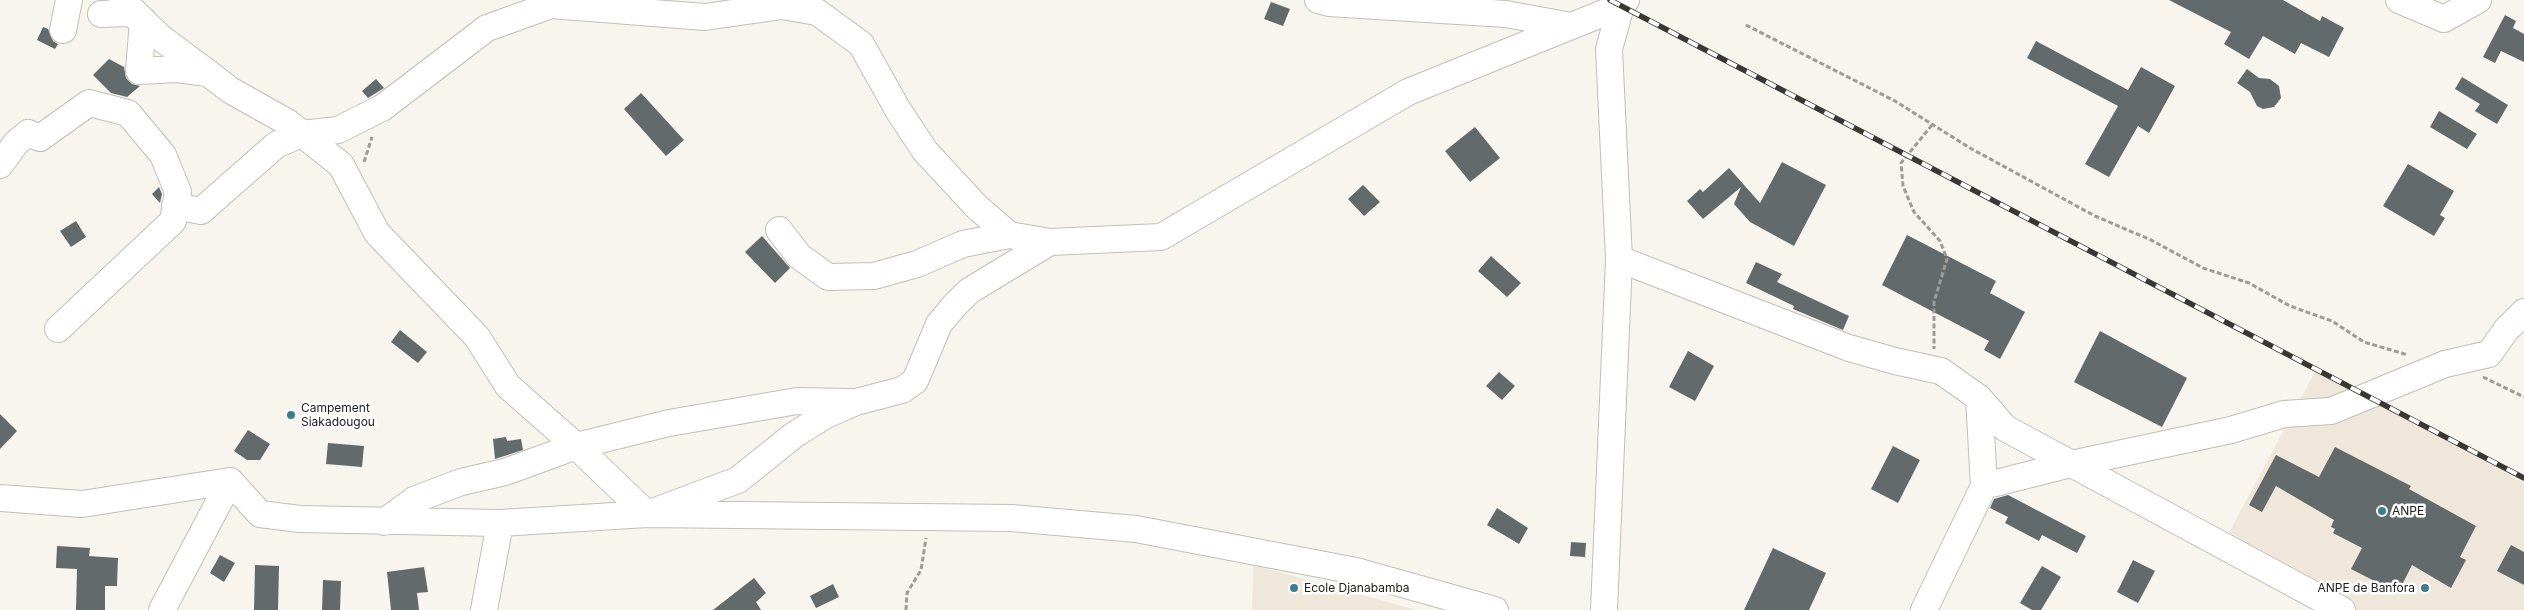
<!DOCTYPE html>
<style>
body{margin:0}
canvas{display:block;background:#f8f5ee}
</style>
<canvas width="2524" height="610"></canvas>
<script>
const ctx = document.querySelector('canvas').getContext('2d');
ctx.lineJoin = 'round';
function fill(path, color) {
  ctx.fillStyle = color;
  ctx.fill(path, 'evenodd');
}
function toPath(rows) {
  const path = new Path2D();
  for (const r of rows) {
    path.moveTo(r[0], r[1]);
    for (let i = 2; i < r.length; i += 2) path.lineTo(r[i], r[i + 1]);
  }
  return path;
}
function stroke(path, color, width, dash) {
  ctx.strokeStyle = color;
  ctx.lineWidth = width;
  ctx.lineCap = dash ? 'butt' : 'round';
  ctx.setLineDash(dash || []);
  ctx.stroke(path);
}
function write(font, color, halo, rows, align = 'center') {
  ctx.font = font + ' Inter,sans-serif';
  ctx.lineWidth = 5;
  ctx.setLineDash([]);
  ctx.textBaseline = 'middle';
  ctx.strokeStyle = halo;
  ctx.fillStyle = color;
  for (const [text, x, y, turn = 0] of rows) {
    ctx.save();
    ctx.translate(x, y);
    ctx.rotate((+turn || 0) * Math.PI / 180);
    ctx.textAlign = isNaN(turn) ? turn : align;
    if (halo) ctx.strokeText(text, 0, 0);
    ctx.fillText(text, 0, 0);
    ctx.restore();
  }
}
const built = toPath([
 [2316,370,2524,483,2524,610,2355,610,2225,540],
 [1253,565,1417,610,1252,610]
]);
const building = toPath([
 [2169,0,2283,0,2320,21,2322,16,2344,28,2329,57,2301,43,2295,54,2263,36,2249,59,2224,44,2231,32],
 [1271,2,1290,9,1283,26,1264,19],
 [2505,15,2516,21,2513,28,2524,34,2524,62,2501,51,2495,63,2483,57],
 [43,27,48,29,53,41,58,44,55,49,37,40],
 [2036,41,2128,90,2141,67,2175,86,2149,133,2138,126,2109,177,2085,164,2118,106,2027,58],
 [109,59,124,67,126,78,132,84,140,86,127,97,111,93,93,75],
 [2247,69,2259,78,2270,79,2279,86,2281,98,2274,107,2263,109,2257,106,2250,92,2237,83],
 [2462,77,2508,105,2497,124,2475,111,2480,104,2455,89],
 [376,79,384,88,368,98,362,91],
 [641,93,684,140,666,156,624,109],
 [2439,111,2477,134,2467,149,2430,127],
 [1475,127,1500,158,1470,182,1445,151],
 [1782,162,1826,185,1794,246,1750,222,1734,204,1741,187,1703,219,1687,201,1700,189,1703,192,1729,168,1760,203],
 [2408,164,2454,191,2440,215,2445,218,2434,236,2383,206],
 [1363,185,1380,202,1364,216,1348,199],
 [159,187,162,194,160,203,152,194],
 [76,221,86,237,71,247,60,231],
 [1907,235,1996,281,1990,293,2025,312,2000,359,1984,350,1989,341,1882,285],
 [762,236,790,268,775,283,745,252],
 [1491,256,1521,283,1507,297,1478,271],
 [1756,262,1782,274,1777,282,1849,316,1843,330,1793,309,1794,306,1746,283],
 [400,330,427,352,418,363,391,342],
 [2100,331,2187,378,2162,427,2074,382],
 [1688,351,1714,366,1695,401,1669,387],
 [1499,372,1515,386,1502,400,1486,386],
 [0,414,17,431,0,449],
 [248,430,270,444,260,460,247,460,234,451],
 [506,437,507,441,521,439,523,450,495,459,493,439],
 [328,443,364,446,362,467,326,464],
 [1893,446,1920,460,1898,503,1871,489],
 [2335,447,2411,486,2409,489,2476,526,2460,557,2466,560,2451,588,2412,565,2398,593,2351,569,2362,548,2333,533,2335,529,2331,527,2334,520,2276,486,2262,512,2249,505,2276,455,2319,477],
 [2008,495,2086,536,2077,553,2042,535,2039,541,2005,523,2008,517,1990,508,1994,499],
 [1497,508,1528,528,1519,544,1487,525],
 [1571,542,1586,543,1585,557,1570,556],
 [2511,545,2524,552,2524,585,2497,571],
 [57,546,90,548,89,556,118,558,117,586,105,586,105,610,76,610,77,569,56,568],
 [1773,548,1826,573,1809,610,1744,610],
 [220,555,235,563,224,582,210,573],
 [2133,560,2155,571,2138,603,2117,592],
 [255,565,279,566,278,610,254,610],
 [2042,566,2061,577,2041,610,2032,610,2020,603],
 [424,567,428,592,417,593,419,610,391,610,387,572],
 [754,578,766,593,756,602,761,610,713,610],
 [323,580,341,581,340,610,322,610],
 [833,584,839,597,816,608,810,596]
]);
const path = toPath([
 [1746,25,1895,101,1970,148,2095,216,2151,240,2203,268,2249,283,2290,306,2332,321,2364,342,2408,355],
 [1932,125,1901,163,1903,186,1914,212,1940,241,1947,259,1934,302,1934,349],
 [364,162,372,137],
 [2483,377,2524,397],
 [906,610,907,593,921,570,926,538]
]);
const minor = toPath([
 [122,0,161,38,208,73,230,90,287,122,341,165,377,233,477,337,508,386,576,446,647,514,738,480,794,435,826,415,856,402,902,390,915,381,939,324,954,306,969,291,1050,242,1161,237,1408,92,1621,6],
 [1318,0,1329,3,1506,14,1571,26],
 [2399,0,2444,19,2478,0],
 [101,14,128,13,143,20,139,71,177,69,207,73],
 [63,30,69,0],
 [0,165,16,143,28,133,40,138,89,103,128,113,163,155,178,192,173,221,58,329],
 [175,206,201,211,276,145,301,134,338,130,382,108,487,28,551,5,705,17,782,6,817,12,861,44,898,110,925,151,976,206,1009,235,1050,242],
 [779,230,799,256,828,277,874,276,917,264,963,244,1009,235],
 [1619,259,1849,348,1895,361,1941,371,1979,398,2005,428,2342,610],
 [1984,486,2071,464,2231,430,2284,414,2331,411,2445,364,2489,354,2506,330,2524,312],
 [0,498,82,504,230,481,260,514,300,519,500,523,647,514,1011,518,1136,529,1356,571,1495,610],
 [384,522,414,500,461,482,505,472,576,446,669,423,797,401,850,402],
 [162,610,230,481],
 [484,610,500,523],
 [1604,610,1619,259,1609,49,1621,6,1626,0],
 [1924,610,1984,486,1979,398]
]);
const rail = toPath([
 [1610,0,2524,478]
]);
const markers = [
 [291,415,5,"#3b7e8f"],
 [2382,511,5,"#3b7e8f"],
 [1294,588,5,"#3b7e8f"],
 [2425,588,5,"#3b7e8f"]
];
const poiNames = [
 ["Campement",301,408],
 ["Siakadougou",301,422],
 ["ANPE",2392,511],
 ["Ecole Djanabamba",1304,588],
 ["ANPE de Banfora",2415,588,"right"]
];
fill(built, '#efe8da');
fill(building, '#626a6c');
stroke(minor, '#c2bfb8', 28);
stroke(path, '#9e9c96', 3, [5, 2.5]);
stroke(minor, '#fff', 26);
stroke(rail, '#393834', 5.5);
stroke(rail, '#fff', 4, [11]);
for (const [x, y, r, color] of markers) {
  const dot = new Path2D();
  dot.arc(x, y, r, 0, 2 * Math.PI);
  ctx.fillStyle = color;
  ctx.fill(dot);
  stroke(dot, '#fff', 2);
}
write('12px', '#21201d', '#fff', poiNames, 'left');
</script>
